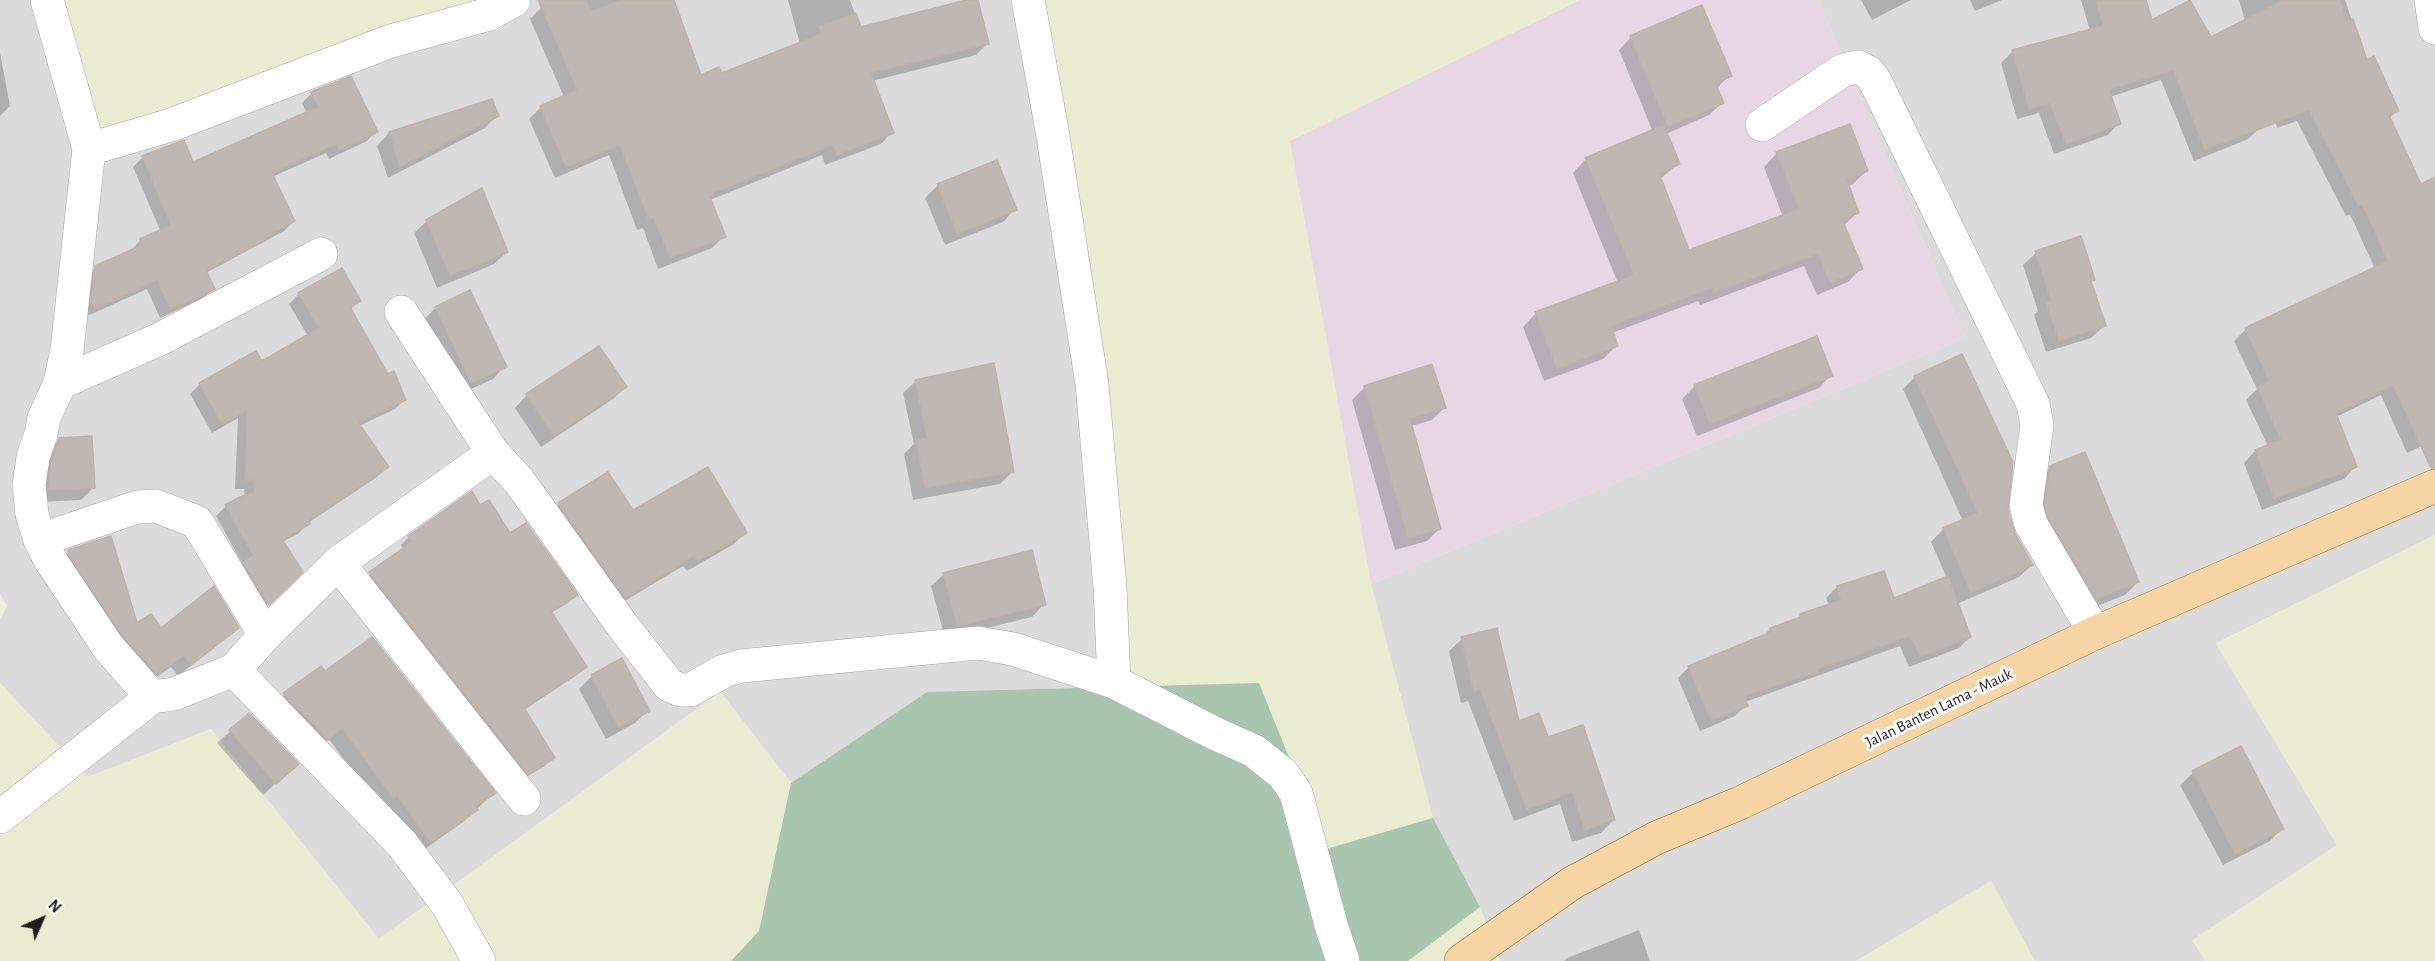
<!DOCTYPE html>
<style>
body{margin:0}
#map{position:relative;width:2435px;height:961px;overflow:hidden;background:#efece5;font-family:"Alegreya Sans",sans-serif}
canvas{display:block}
.north{position:absolute;left:12px;top:889px;width:60px;height:60px;-webkit-text-stroke:4px #fff;paint-order:stroke;rotate:45deg;font-size:16px;font-weight:700;line-height:24px;text-align:center;color:#1e1e1e}
.north::after{content:'';display:block;margin:auto;width:21px;height:27px;background:#1e1e1e;clip-path:polygon(50% 0,100% 100%,50% 72%,0 100%)}
</style>
<div id="map">
<canvas width="2435" height="961"></canvas>
<div class="north">N</div>
</div>
<script>
const ctx = document.querySelector('canvas').getContext('2d');
ctx.lineJoin = 'round';
function fill(path, color) {
  ctx.fillStyle = color;
  ctx.fill(path, 'evenodd');
}
function toPath(rows) {
  const path = new Path2D();
  for (const r of rows) {
    path.moveTo(r[0], r[1]);
    for (let i = 2; i < r.length; i += 2) path.lineTo(r[i], r[i + 1]);
  }
  return path;
}
function stroke(path, color, width, dash) {
  ctx.strokeStyle = color;
  ctx.lineWidth = width;
  ctx.lineCap = dash ? 'butt' : 'round';
  ctx.setLineDash(dash || []);
  ctx.stroke(path);
}
function write(font, color, halo, rows, align = 'center') {
  ctx.font = font + ' "Alegreya Sans",sans-serif';
  ctx.lineWidth = 6;
  ctx.setLineDash([]);
  ctx.textBaseline = 'middle';
  ctx.strokeStyle = halo;
  ctx.fillStyle = color;
  for (const [text, x, y, turn = 0] of rows) {
    ctx.save();
    ctx.translate(x, y);
    ctx.rotate((+turn || 0) * Math.PI / 180);
    ctx.textAlign = isNaN(turn) ? turn : align;
    if (halo) ctx.strokeText(text, 0, 0);
    ctx.fillText(text, 0, 0);
    ctx.restore();
  }
}
const residential = toPath([
 [0,0,39,0,83,158,474,0,1028,0,1096,458,1111,687,927,692,791,783,720,692,379,939,211,729,88,777,0,683,0,620,7,606,0,594],
 [1818,0,2435,0,2435,535,2216,643,2337,845,2193,940,2205,961,2035,961,1991,881,1856,961,1500,961,1480,907,1433,818,1371,584,1965,338]
]);
const industrial = toPath([
 [1580,0,1818,0,1965,338,1371,584,1290,141]
]);
const farmland = toPath([
 [40,0,474,0,82,158],
 [1028,0,1580,0,1290,141,1371,584,1433,818,1326,849,1111,687,1096,458],
 [2435,535,2435,961,2205,961,2192,940,2337,845,2216,644],
 [0,683,88,777,211,729,379,939,721,692,791,783,759,931,731,961,0,961],
 [1991,881,2035,961,1856,961],
 [1480,907,1500,961,1408,961]
]);
const cemetery = toPath([
 [1259,683,1326,849,1433,818,1480,907,1408,961,731,961,759,931,791,783,927,692]
]);
const shadow = toPath([
 [559,0,672,0,700,77,721,75,800,44,788,0,850,0,860,29,976,0,988,43,976,55,872,81,892,132,881,144,825,165,822,155,710,200,724,236,712,248,658,269,643,228,637,230,609,155,555,178,529,119,541,107,564,97,530,19,541,8],
 [1861,0,1911,0,1872,20],
 [1970,0,2002,0,1975,11],
 [2081,0,2145,0,2151,22,2260,128,2248,139,2194,161,2161,80,2110,97,2119,123,2108,135,2054,154,2039,113,2017,119,2001,63,2013,51,2090,31],
 [2239,0,2345,0,2366,62,2397,110,2389,119,2420,186,2435,200,2435,440,2407,453,2381,395,2336,417,2355,467,2344,479,2262,510,2244,463,2255,451,2268,446,2246,400,2257,389,2234,341,2246,329,2375,269,2350,214,2346,216,2297,121,2277,128],
 [1631,37,1730,75,1716,89,1722,103,1709,115,1666,134,1678,164,1660,179,1688,252,1783,217,1764,167,1777,153,1866,171,1853,184,1848,186,1858,212,1844,225,1861,268,1848,282,1817,295,1804,266,1700,305,1698,301,1612,333,1616,346,1603,359,1544,381,1523,327,1536,313,1618,283,1573,173,1586,159,1653,132,1619,50],
 [0,53,10,106,0,116],
 [312,93,376,131,367,141,329,159,326,153,272,177,294,221,284,231,206,273,213,289,203,298,160,318,147,289,85,317,86,278,96,268,131,250,140,241,161,232,133,167,143,157,192,164,307,113,302,103],
 [491,101,497,115,485,128,388,178,377,146,389,133],
 [996,162,1015,209,1003,222,945,245,925,198,938,185],
 [427,221,507,252,494,264,437,288,414,233],
 [2036,253,2094,279,2090,283,2104,326,2091,338,2046,352,2034,315,2038,311,2023,265],
 [470,292,505,366,493,379,458,395,423,321,435,308],
 [299,294,359,300,350,310,388,376,405,399,395,409,359,426,387,467,377,477,308,523,298,534,282,542,301,571,258,613,234,574,243,565,216,516,226,506,245,497,244,489,235,489,238,418,212,433,190,394,200,384,261,363,308,336,289,304],
 [1831,375,1819,388,1697,436,1682,399,1695,386],
 [1915,377,2006,510,2013,534,2032,565,2019,577,1957,604,1970,637,1959,648,1909,667,1900,646,1745,702,1746,705,1735,716,1700,731,1678,678,1689,667,1762,637,1770,629,1796,620,1801,615,1829,605,1826,598,1837,587,1884,572,1893,600,1947,578,1931,542,1943,529,1963,521,1903,389],
 [916,381,1013,471,1000,484,913,500,904,454,914,444,903,393],
 [625,387,613,399,541,447,515,408,527,395],
 [1365,387,1445,407,1432,420,1411,426,1439,529,1427,541,1395,550,1352,400],
 [60,439,94,487,81,500,37,502,47,452],
 [2051,467,2138,582,2125,595,2084,611,2036,530,2038,480],
 [607,474,633,512,745,533,734,544,687,571,683,566,613,608,548,516,559,504],
 [479,507,576,595,568,603,551,613,585,667,577,675,524,710,553,758,545,766,519,781,362,581,403,549,401,545,409,537],
 [69,552,136,626,160,630,237,628,224,640,178,676,171,667,144,686,57,564],
 [944,574,1044,604,1032,617,945,638,931,586],
 [1462,639,1518,723,1547,738,1613,820,1601,833,1572,842,1560,804,1514,821,1468,701,1461,703,1449,651],
 [621,660,648,710,635,723,606,739,579,689,592,676],
 [321,668,494,793,463,822,418,854,380,809,329,739,314,751,271,707,284,695],
 [249,715,297,764,263,795,217,743],
 [2240,748,2282,828,2270,841,2223,865,2180,785,2193,773],
 [1639,930,1650,961,1564,961,1567,958]
]);
const building = toPath([
 [538,0,586,0,591,11,622,0,674,0,701,75,719,67,722,73,821,34,819,26,856,13,861,27,966,0,978,0,989,44,871,73,894,133,837,155,833,145,713,193,713,195,710,197,726,237,670,258,654,218,649,220,620,145,566,167,540,106,577,90,538,0],
 [2096,0,2146,0,2152,20,2190,0,2211,37,2283,0,2340,0,2347,21,2353,19,2367,60,2374,56,2399,111,2389,115,2421,184,2435,177,2435,468,2431,468,2393,385,2336,413,2357,467,2274,499,2255,450,2281,440,2257,387,2269,381,2245,328,2388,261,2362,204,2358,205,2309,110,2205,150,2173,70,2109,90,2121,124,2066,144,2050,103,2029,109,2012,50,2103,26,2096,0],
 [1702,5,1732,76,1715,83,1724,103,1668,127,1630,36,1702,5],
 [351,76,378,132,339,150,336,144,272,173,295,221,264,237,266,240,206,270,215,289,203,295,170,309,157,280,95,309,91,301,95,266,142,245,140,239,171,225,142,156,184,140,193,162,318,107,311,92,351,76],
 [492,99,499,116,400,167,389,132,492,99],
 [1850,124,1868,171,1847,180,1859,213,1842,219,1863,269,1830,283,1818,254,1713,293,1712,288,1611,326,1618,346,1557,369,1535,312,1634,275,1585,158,1664,125,1680,164,1659,173,1689,250,1799,209,1776,152,1850,124],
 [997,160,1017,210,957,234,937,184,997,160],
 [482,188,508,252,450,276,426,220,482,188],
 [2081,236,2095,280,2091,281,2106,326,2059,341,2046,302,2051,300,2035,251,2081,236],
 [342,268,361,301,350,307,388,374,394,371,406,400,358,422,389,467,308,521,310,524,282,539,303,572,269,605,243,563,253,555,225,505,240,497,255,492,253,480,245,480,247,410,222,424,199,383,256,351,262,361,319,328,298,293,342,268],
 [470,290,507,367,471,383,435,307,470,290],
 [1817,336,1833,376,1710,424,1694,385,1817,336],
 [599,346,627,387,554,436,526,394,599,346],
 [1962,354,2013,462,2008,510,2015,533,2033,565,1971,593,1943,528,1978,513,1914,376,1962,354],
 [994,363,1014,472,925,488,916,440,927,438,915,380,994,363],
 [1432,364,1446,408,1410,419,1441,529,1408,538,1364,386,1432,364],
 [92,436,95,488,49,490,51,461,59,438,92,436],
 [2085,452,2139,582,2097,599,2048,517,2045,504,2050,466,2085,452],
 [708,467,747,533,698,561,695,555,625,598,558,503,608,472,633,510,708,467],
 [472,491,480,505,489,500,510,533,526,523,578,595,551,611,587,667,524,708,555,758,528,774,369,572,412,542,408,536,472,491],
 [111,536,137,623,151,614,161,628,214,586,239,628,191,665,184,656,157,674,123,636,69,555,68,550,111,536],
 [1032,550,1046,605,957,626,943,573,1032,550],
 [1884,571,1894,598,1948,576,1971,637,1920,657,1911,636,1817,669,1818,672,1744,696,1748,706,1711,721,1688,666,1771,632,1770,628,1801,617,1800,614,1841,600,1837,586,1884,571],
 [1497,628,1519,721,1539,713,1548,737,1583,725,1615,820,1585,830,1572,792,1527,810,1480,689,1474,691,1461,637,1497,628],
 [372,637,496,793,475,806,478,810,431,843,397,795,393,798,342,728,328,740,283,693,321,666,325,671,372,637],
 [622,658,650,711,618,727,591,675,622,658],
 [249,713,299,764,276,784,229,730,249,713],
 [2241,746,2284,829,2235,854,2192,771,2241,746]
]);
const street = toPath([
 [47,0,89,149,67,350,60,383,44,418,41,434,33,457,29,485,32,514,40,540,51,561,108,647,152,697],
 [1028,0,1052,130,1092,384,1110,587,1114,682],
 [2431,0,2435,28],
 [1762,125,1843,70,1858,67,1868,72,1875,81,2033,404,2037,425,2026,505,2031,524,2095,633],
 [89,149,171,125,391,41,489,14,514,0],
 [60,383,160,339,321,254],
 [493,453,519,481,622,625,669,685,680,690,690,690,724,671,741,666,978,643,1013,649,1114,682,1216,734,1254,751,1283,774,1296,793,1331,925,1343,961],
 [40,540,137,507,156,506,197,522,265,635,234,670,402,844,447,904,479,961],
 [338,563,524,799],
 [265,635,338,563,493,453,401,312],
 [0,817,152,697,174,694,234,670]
]);
const primary = toPath([
 [1461,961,1572,883,1656,838,1740,803,2095,633,2435,486]
]);
const streetNames = [
 ["Jalan Banten Lama - Mauk",1939,708,-26]
];
fill(residential, '#dcdbdb');
fill(industrial, '#e7d7e4');
fill(farmland, '#e9ecd1');
fill(cemetery, '#a8c6ad');
fill(shadow, '#0003');
fill(building, '#bfb8b2');
stroke(building, '#bfb3a8', 1.5);
stroke(street, '#a5a5a5', 34);
stroke(primary, '#8f670a', 34);
stroke(street, '#fff', 33);
stroke(primary, '#f6d4a3', 33);
write('16px', '#1e1e1e', '#fff', streetNames);
</script>
